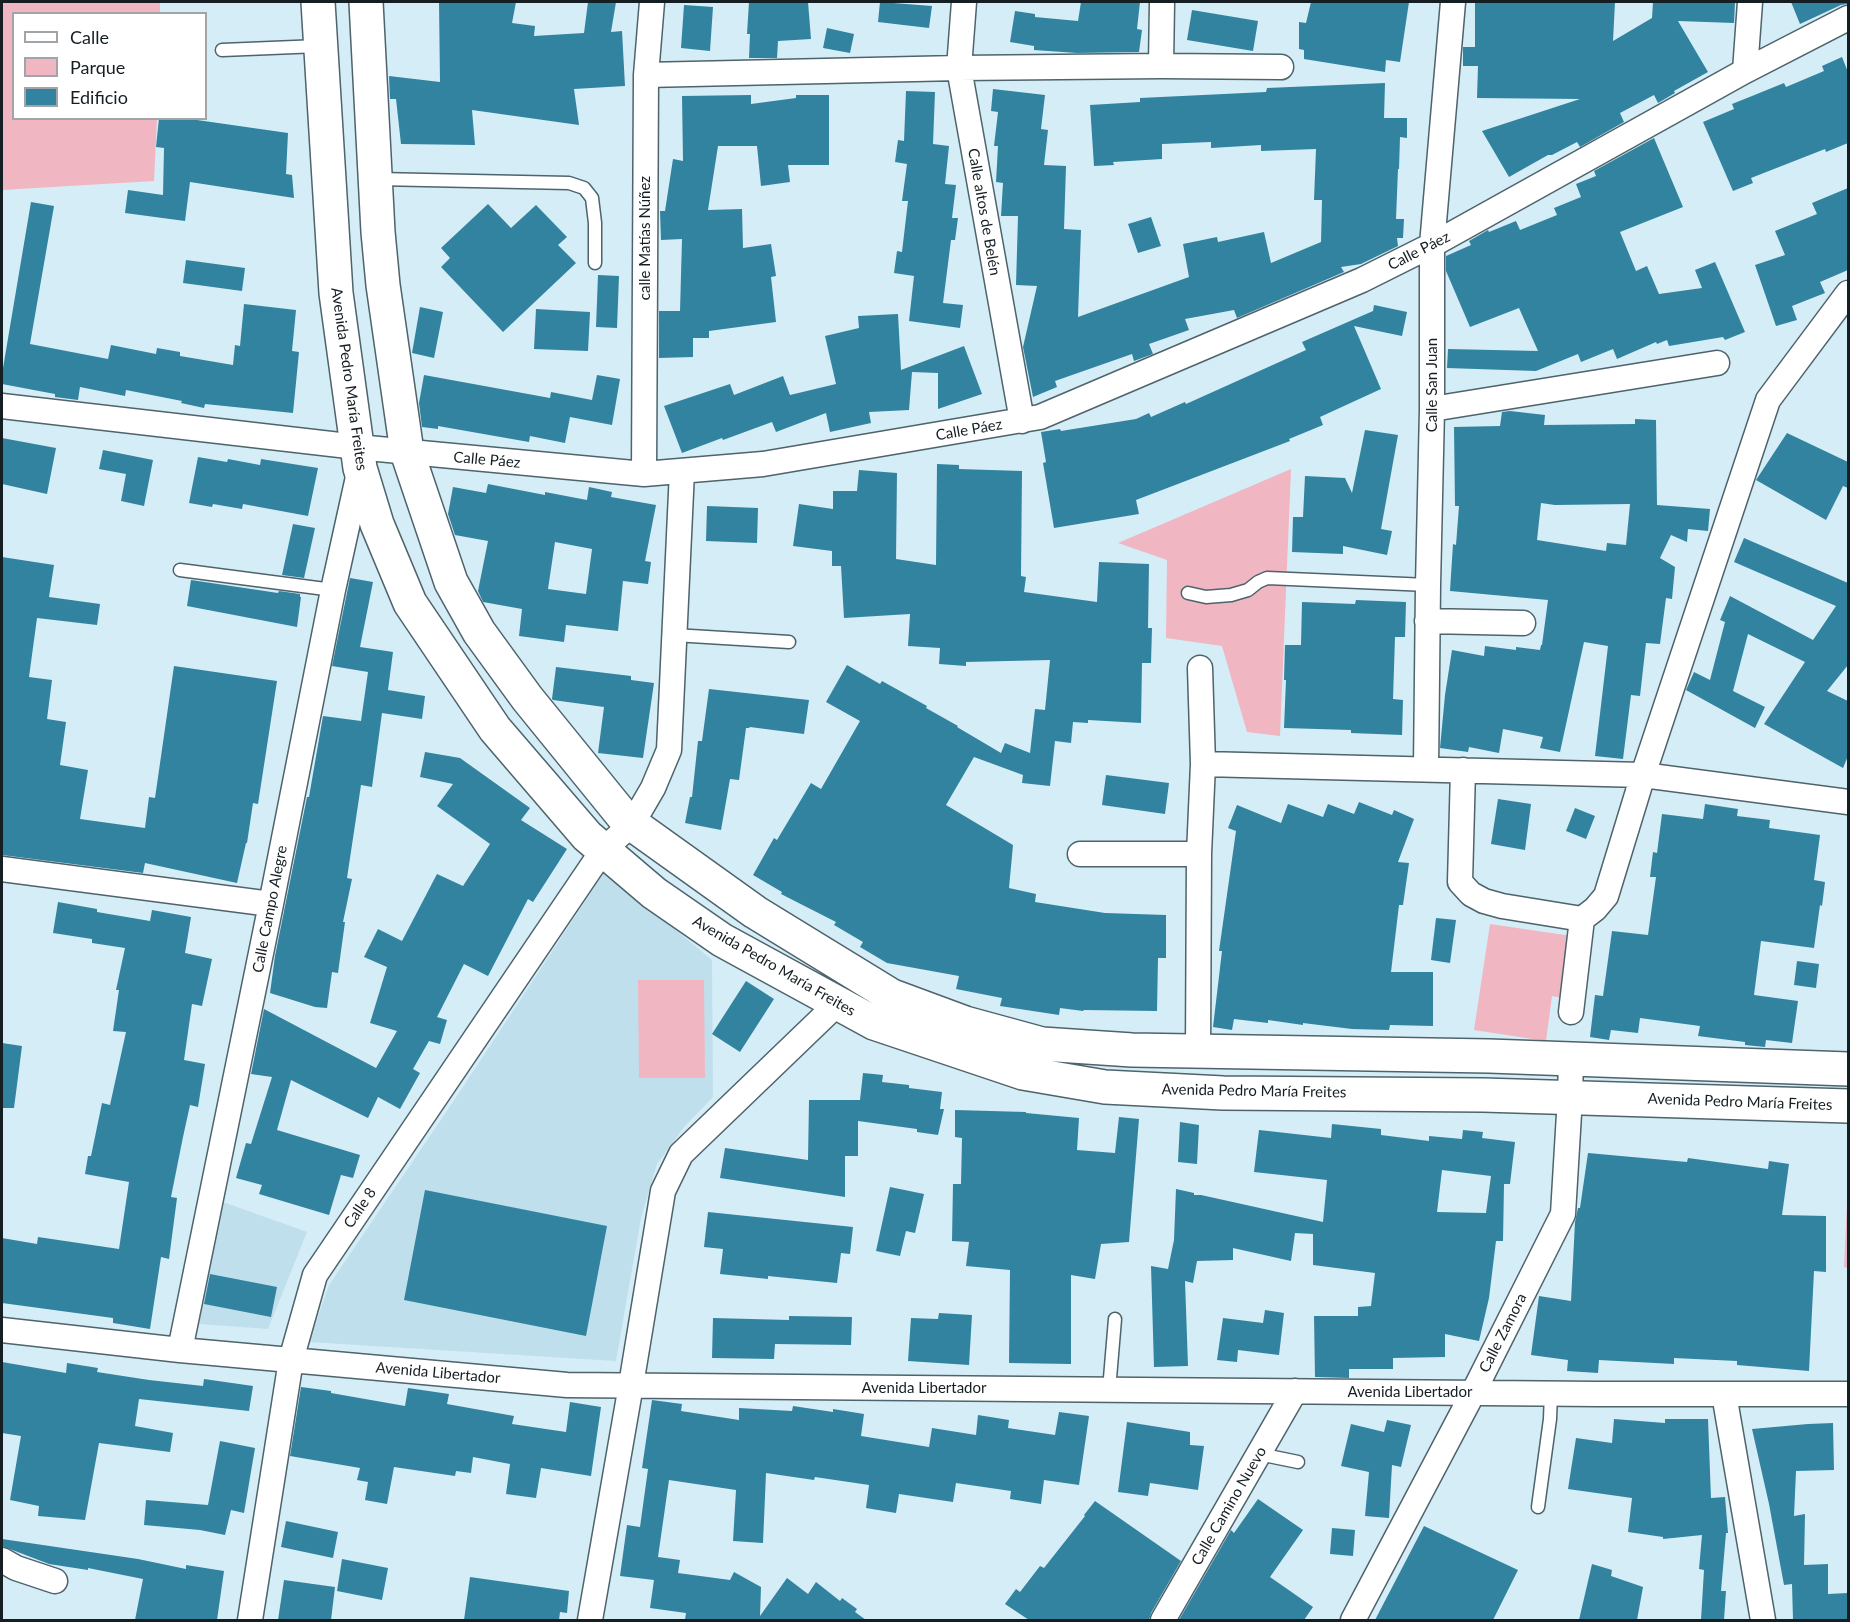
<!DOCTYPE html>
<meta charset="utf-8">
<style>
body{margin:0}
#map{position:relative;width:1850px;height:1622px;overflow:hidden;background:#d5edf7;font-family:Lato,sans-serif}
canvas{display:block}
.frame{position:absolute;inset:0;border:3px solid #151e22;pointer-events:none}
.legend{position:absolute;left:12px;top:12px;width:195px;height:108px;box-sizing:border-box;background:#fff;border:2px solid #a1a5a7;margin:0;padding:8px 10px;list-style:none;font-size:18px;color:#151e22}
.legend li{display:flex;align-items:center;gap:12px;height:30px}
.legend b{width:30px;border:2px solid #a1a5a7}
</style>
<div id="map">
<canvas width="1850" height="1622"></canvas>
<div class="frame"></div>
<ul class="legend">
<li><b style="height:8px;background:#fff"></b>Calle</li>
<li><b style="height:16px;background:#f0b6c2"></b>Parque</li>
<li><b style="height:16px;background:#32839f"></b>Edificio</li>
</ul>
</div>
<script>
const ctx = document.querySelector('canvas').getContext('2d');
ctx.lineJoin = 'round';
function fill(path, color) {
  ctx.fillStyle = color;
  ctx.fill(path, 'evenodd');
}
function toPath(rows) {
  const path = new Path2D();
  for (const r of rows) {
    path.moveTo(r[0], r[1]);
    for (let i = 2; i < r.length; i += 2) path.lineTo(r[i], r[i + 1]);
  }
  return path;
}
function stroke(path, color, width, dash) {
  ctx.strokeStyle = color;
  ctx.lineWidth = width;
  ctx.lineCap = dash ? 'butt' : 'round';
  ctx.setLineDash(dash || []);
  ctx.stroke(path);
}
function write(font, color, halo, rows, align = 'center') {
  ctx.font = font + ' Lato,sans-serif';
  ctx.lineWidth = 4.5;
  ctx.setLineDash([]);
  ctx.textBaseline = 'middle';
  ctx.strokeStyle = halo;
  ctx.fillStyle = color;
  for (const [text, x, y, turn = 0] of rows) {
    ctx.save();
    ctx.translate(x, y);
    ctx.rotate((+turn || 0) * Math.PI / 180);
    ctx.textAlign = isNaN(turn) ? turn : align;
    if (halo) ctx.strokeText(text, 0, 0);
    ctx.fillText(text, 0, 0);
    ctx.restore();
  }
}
const built = toPath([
 [605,871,712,960,713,1097,684,1127,657,1164,641,1218,616,1361,309,1342,329,1285,459,1093],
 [223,1202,307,1232,268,1329,199,1324]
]);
const green = toPath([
 [2,2,160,2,160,13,14,14,14,118,157,119,154,181,2,190],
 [1291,469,1280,736,1247,732,1222,646,1166,638,1167,560,1118,543],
 [1490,924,1572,936,1562,998,1552,996,1546,1041,1474,1030],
 [638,980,704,980,705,1078,639,1078],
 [1848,1182,1848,1268,1844,1267]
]);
const building = toPath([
 [439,2,516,2,512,23,535,26,534,36,584,33,588,2,616,2,611,32,622,31,625,86,574,89,579,125,472,110,475,145,401,144,396,99,390,99,389,76,440,82],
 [749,2,808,2,811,39,778,41,777,58,749,58,750,34,747,34],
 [880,2,932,6,929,28,878,22],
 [1081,2,1140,2,1137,29,1142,30,1139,52,1077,53,1034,50,1034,46,1010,42,1015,11,1035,14,1035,17,1078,21],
 [1311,2,1409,2,1400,62,1386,60,1385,72,1304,59,1304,50,1299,49,1299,22,1306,23],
 [1475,2,1615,2,1613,41,1652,18,1653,2,1735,3,1734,23,1678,21,1708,72,1674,91,1675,93,1658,103,1654,95,1620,113,1624,122,1580,147,1577,142,1552,155,1548,155,1509,177,1482,131,1580,99,1477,98,1478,66,1463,66,1463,47,1475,47],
 [1791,2,1848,2,1848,4,1841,5,1800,24],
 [684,5,713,7,710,51,681,48],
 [1192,10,1258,21,1253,51,1187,40],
 [827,28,854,34,850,53,823,48],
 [1842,57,1848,72,1848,143,1826,152,1825,149,1751,178,1753,183,1733,191,1703,122,1734,109,1732,104,1752,96,1784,83,1786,87,1824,71,1822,66],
 [1385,83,1384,118,1407,118,1407,138,1400,137,1399,169,1398,169,1396,219,1404,219,1403,238,1397,238,1398,246,1361,264,1341,267,1344,272,1237,318,1234,310,1185,319,1189,330,1149,344,1153,354,1134,361,1132,354,1055,381,1057,387,1033,397,1023,347,1037,286,1016,285,1018,216,1001,216,1003,183,996,182,998,146,994,146,998,112,991,111,993,89,1045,95,1041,129,1048,130,1044,165,1066,166,1064,229,1081,230,1078,317,1189,277,1183,244,1217,237,1218,242,1264,232,1271,263,1321,242,1322,200,1314,200,1316,149,1261,151,1261,145,1211,148,1211,142,1162,144,1162,159,1113,162,1114,165,1094,166,1090,105,1140,102,1140,98,1266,92,1267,88],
 [906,91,935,92,933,144,949,146,945,184,956,185,952,218,958,218,955,240,951,240,943,303,963,305,960,328,909,321,914,276,894,273,897,251,902,252,908,201,902,201,907,164,895,162,898,140,904,141],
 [751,95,751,104,796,98,796,95,829,95,829,165,788,165,790,182,761,186,757,146,718,146,708,210,742,209,743,248,771,244,776,276,771,277,776,322,709,331,709,338,693,338,693,357,659,358,659,311,680,311,682,239,661,240,660,211,665,211,673,159,683,161,682,96],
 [159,118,197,118,197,120,288,133,286,174,292,175,294,198,190,182,185,221,125,213,128,190,163,195,164,148,156,147],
 [1654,138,1683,207,1620,232,1636,271,1647,266,1659,294,1702,288,1695,270,1715,262,1745,332,1725,340,1723,337,1669,346,1667,340,1657,344,1656,342,1617,359,1613,349,1581,362,1578,354,1536,371,1447,368,1448,349,1538,351,1519,308,1470,327,1446,271,1446,256,1471,245,1469,241,1488,230,1489,232,1516,221,1520,230,1557,215,1554,208,1581,197,1576,184,1596,176,1594,171],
 [1848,188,1848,270,1820,282,1825,293,1792,306,1797,320,1776,326,1755,265,1785,255,1775,231,1817,214,1812,203],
 [31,202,54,206,30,344,108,359,111,345,156,354,157,348,180,352,180,356,233,365,235,345,240,346,244,304,296,310,292,351,299,352,293,413,205,404,204,408,181,403,182,401,126,390,125,396,80,387,78,400,55,397,55,394,2,384,2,374],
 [488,204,511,228,536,205,567,237,558,245,576,263,503,332,441,267,450,258,441,248],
 [1151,217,1161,246,1138,253,1128,224],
 [186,260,245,268,242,291,183,283],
 [598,275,619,276,617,328,596,327],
 [1374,305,1407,312,1402,336,1354,326,1381,389,1320,417,1323,425,1289,439,1290,441,1136,500,1139,514,1054,528,1043,463,1046,462,1041,432,1060,429,1061,431,1136,419,1149,413,1151,417,1185,402,1186,404,1306,350,1302,342,1373,311],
 [420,307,443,312,434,358,412,353],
 [536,309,590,312,588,351,534,349],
 [898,314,901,370,964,346,982,394,938,409,938,373,912,372,909,410,869,412,871,423,830,432,826,413,776,432,772,422,723,440,722,438,682,453,664,406,730,384,734,395,783,376,790,395,836,384,825,336,859,328,858,316],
 [424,375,550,398,551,392,592,400,597,375,620,379,612,425,570,417,565,443,530,436,529,442,438,426,438,429,422,427,419,403],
 [1510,411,1545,415,1544,425,1635,424,1635,419,1656,420,1657,505,1710,509,1708,531,1688,529,1687,542,1671,535,1660,558,1675,567,1672,599,1666,598,1660,644,1646,643,1640,696,1631,695,1623,759,1595,756,1608,646,1584,642,1560,752,1540,748,1543,737,1503,729,1499,753,1469,747,1468,752,1440,748,1445,695,1452,650,1484,656,1485,646,1516,650,1516,647,1540,650,1541,645,1542,645,1548,600,1450,591,1453,544,1456,545,1459,506,1455,506,1454,427,1500,426,1502,412],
 [1541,503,1555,505,1630,504,1626,545,1607,543,1606,551,1537,540],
 [1365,430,1398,435,1381,529,1392,531,1387,555,1343,546,1343,554,1292,552,1293,517,1303,517,1305,476,1345,478,1352,493],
 [1787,433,1848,462,1848,488,1843,486,1826,520,1756,480],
 [2,438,56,448,47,494,2,484],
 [103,450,153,460,144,506,121,501,126,474,99,469],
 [198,457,227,462,228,459,260,465,261,459,318,468,308,516,243,504,242,509,213,504,212,507,189,503],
 [937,464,959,465,959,469,1022,471,1021,576,1026,577,1024,592,1097,602,1099,562,1149,564,1148,628,1152,628,1151,663,1142,663,1141,723,1088,720,1088,723,1073,722,1071,743,1055,741,1050,786,1022,783,1023,775,974,757,946,805,1013,845,1009,888,1036,894,1035,902,1105,913,1166,915,1166,958,1158,958,1157,1011,1084,1010,1083,1011,1060,1008,1059,1015,1000,1006,1002,998,956,989,959,976,887,963,860,947,863,942,834,925,836,922,781,894,782,892,753,875,774,838,777,840,811,783,821,789,860,721,826,702,847,665,880,684,882,681,927,706,926,708,958,726,957,727,1001,753,1005,743,1030,753,1035,709,1045,710,1050,660,966,662,966,666,939,664,940,648,908,646,910,614,844,618,841,566,832,566,832,551,793,546,799,504,833,509,833,491,857,491,859,470,897,473,896,559,936,565],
 [488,484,545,495,545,492,587,500,589,487,612,492,611,497,656,505,645,561,651,562,648,584,623,581,618,631,566,625,564,642,519,636,522,609,483,602,478,591,488,541,455,535,448,514,453,487,486,493],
 [555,542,592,549,586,594,548,589],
 [707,506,758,508,757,543,706,541],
 [293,524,315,528,304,578,282,575],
 [1744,538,1848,583,1848,665,1827,691,1848,701,1848,756,1843,768,1764,724,1805,662,1748,634,1733,691,1765,707,1755,728,1686,690,1694,672,1710,680,1725,622,1720,620,1730,596,1813,640,1836,606,1734,562],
 [2,557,54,565,49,597,100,604,97,625,37,618,29,677,52,680,47,719,66,722,60,765,88,770,80,819,145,828,149,797,155,798,174,666,277,681,258,804,253,803,247,843,246,843,237,883,145,863,143,873,2,855],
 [350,578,373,582,360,647,393,652,388,690,425,696,422,719,382,713,372,787,361,785,347,878,352,879,343,922,345,922,338,973,332,972,327,1008,315,1007,270,993,275,956,307,797,309,797,323,716,361,721,368,672,332,666],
 [191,580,278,593,279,591,300,594,300,597,301,597,297,627,187,606],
 [1356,600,1406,602,1405,637,1395,637,1393,699,1403,700,1402,735,1351,733,1351,730,1284,728,1286,680,1284,680,1285,645,1301,645,1302,602,1355,604],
 [556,667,631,676,631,680,654,683,643,758,598,753,604,707,553,700,552,699],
 [709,689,809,700,804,734,750,727,749,728,746,728,739,780,730,779,721,830,685,823,690,797,692,797,698,741,702,741],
 [425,752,460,758,530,808,521,820,567,849,533,902,528,899,488,976,464,964,437,1017,447,1020,440,1044,429,1041,413,1069,420,1073,400,1109,378,1097,368,1118,291,1080,277,1130,360,1155,353,1178,341,1175,329,1215,259,1194,262,1185,236,1178,246,1143,251,1144,272,1077,251,1074,264,1009,376,1068,397,1031,370,1023,387,967,364,957,378,929,402,941,437,874,463,886,490,844,437,806,453,784,420,777],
 [1106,775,1169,783,1165,814,1102,805],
 [1498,799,1531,804,1525,850,1491,844],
 [1359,802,1392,815,1394,810,1414,819,1398,862,1409,863,1403,905,1399,905,1391,972,1433,972,1433,1026,1390,1025,1389,1030,1352,1029,1303,1023,1303,1025,1268,1020,1268,1023,1234,1019,1232,1030,1213,1027,1222,951,1219,951,1236,831,1228,828,1237,805,1281,823,1288,804,1323,817,1328,804,1354,814],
 [1705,804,1738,809,1737,816,1770,820,1769,828,1820,835,1814,880,1825,882,1822,906,1820,905,1814,948,1761,941,1754,995,1798,1001,1792,1043,1766,1040,1765,1047,1745,1045,1745,1042,1698,1036,1700,1026,1640,1018,1638,1033,1611,1030,1609,1040,1590,1037,1595,995,1603,996,1612,931,1648,935,1656,877,1650,877,1653,852,1657,853,1662,814,1703,819],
 [1575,808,1595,816,1586,839,1566,831],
 [58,902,97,909,97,912,150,921,152,910,191,917,185,953,212,959,202,1006,192,1004,184,1060,205,1064,198,1107,190,1105,183,1137,171,1197,177,1198,169,1259,161,1257,150,1329,113,1323,113,1318,2,1303,2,1238,37,1244,38,1237,119,1249,129,1182,85,1174,88,1156,91,1156,102,1103,110,1105,126,1032,113,1031,119,990,116,990,125,948,92,943,92,939,53,933],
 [1436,918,1456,920,1450,963,1431,960],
 [1797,961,1819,964,1816,988,1794,985],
 [746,981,774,999,740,1052,712,1034],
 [2,1043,22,1046,14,1108,2,1108],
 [863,1073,883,1075,882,1082,909,1085,909,1088,942,1092,940,1109,944,1109,938,1135,917,1132,917,1129,858,1121,858,1156,845,1156,845,1197,720,1178,725,1148,808,1160,809,1100,860,1100],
 [955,1110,1026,1112,1026,1113,1079,1118,1077,1150,1115,1153,1119,1117,1139,1119,1129,1242,1101,1244,1095,1279,1071,1275,1071,1364,1009,1363,1010,1270,966,1266,969,1242,952,1241,953,1184,961,1184,962,1138,955,1137],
 [1180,1122,1199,1125,1197,1164,1178,1162],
 [1332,1124,1381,1129,1381,1135,1429,1141,1429,1136,1462,1139,1463,1130,1483,1132,1482,1138,1515,1142,1510,1184,1504,1184,1503,1241,1496,1241,1489,1298,1479,1341,1445,1334,1445,1357,1393,1358,1393,1369,1349,1369,1349,1378,1315,1377,1314,1316,1358,1316,1358,1307,1371,1306,1375,1273,1313,1265,1313,1234,1295,1233,1291,1261,1233,1248,1233,1260,1197,1261,1193,1283,1185,1281,1188,1366,1154,1367,1151,1266,1168,1269,1174,1240,1176,1189,1194,1193,1194,1195,1201,1195,1323,1222,1327,1180,1254,1172,1259,1130,1331,1138],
 [1442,1170,1491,1176,1486,1213,1437,1212],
 [1588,1153,1687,1162,1688,1158,1768,1169,1769,1161,1789,1164,1782,1215,1826,1216,1826,1272,1814,1271,1809,1371,1737,1365,1737,1361,1674,1358,1674,1364,1599,1360,1598,1373,1567,1371,1568,1360,1531,1355,1539,1296,1571,1301,1575,1222,1578,1208,1580,1208],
 [890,1187,924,1194,915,1233,906,1231,900,1256,876,1251],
 [425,1190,607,1226,586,1336,404,1300],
 [708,1212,853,1227,850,1254,841,1253,837,1283,768,1276,768,1279,720,1274,723,1249,704,1247],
 [210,1274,277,1287,271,1317,204,1304],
 [1265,1310,1284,1313,1279,1355,1238,1350,1237,1362,1217,1360,1223,1318,1263,1323],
 [939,1313,972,1315,969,1365,908,1361,911,1318,938,1319],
 [789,1316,852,1317,851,1345,775,1344,774,1359,712,1358,713,1318,789,1320],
 [2,1362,66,1373,67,1363,98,1368,97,1372,149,1380,203,1386,204,1379,253,1386,249,1411,139,1399,135,1426,173,1433,170,1452,99,1443,85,1520,38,1516,39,1506,10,1500,21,1436,2,1433],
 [301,1387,331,1391,331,1393,405,1406,408,1388,449,1394,447,1404,514,1416,512,1424,566,1432,570,1402,601,1407,591,1476,541,1468,536,1498,506,1494,510,1464,473,1457,471,1473,456,1471,455,1476,394,1467,387,1504,365,1500,368,1482,357,1480,360,1468,290,1456],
 [652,1400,682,1404,681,1411,739,1420,739,1408,792,1411,793,1406,833,1412,833,1409,864,1414,861,1436,929,1447,932,1428,976,1435,978,1415,1009,1420,1008,1428,1055,1435,1059,1412,1089,1416,1079,1485,1044,1480,1041,1504,1010,1499,1011,1491,956,1483,953,1502,899,1494,896,1513,866,1508,869,1485,815,1477,814,1480,766,1473,763,1543,733,1541,736,1490,669,1480,658,1557,680,1560,678,1573,730,1580,734,1572,761,1587,760,1616,787,1578,808,1594,816,1582,840,1601,842,1598,857,1609,855,1612,866,1620,685,1620,686,1613,650,1608,654,1580,620,1576,627,1525,640,1527,648,1469,642,1468],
 [1614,1419,1665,1423,1665,1419,1708,1419,1711,1498,1725,1497,1728,1533,1726,1533,1721,1591,1726,1591,1724,1620,1701,1620,1704,1570,1699,1569,1702,1535,1663,1539,1663,1537,1628,1532,1632,1498,1568,1489,1576,1438,1612,1443],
 [1387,1420,1411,1425,1401,1467,1392,1465,1389,1518,1365,1516,1369,1472,1341,1466,1351,1424,1384,1432],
 [1127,1422,1190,1432,1190,1445,1204,1446,1198,1490,1150,1483,1148,1496,1118,1492],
 [1833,1423,1834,1470,1796,1471,1794,1516,1805,1514,1804,1565,1828,1564,1828,1594,1848,1593,1848,1620,1793,1620,1792,1584,1784,1585,1769,1504,1752,1429,1808,1424],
 [220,1441,255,1448,244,1513,231,1510,225,1535,200,1530,144,1525,146,1500,208,1505],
 [1258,1499,1303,1530,1270,1577,1313,1607,1304,1620,1179,1620,1231,1530,1234,1533],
 [1095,1501,1181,1561,1151,1613,1149,1620,1029,1620,1005,1604,1016,1589,1020,1592,1040,1566,1044,1568,1085,1516,1084,1515],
 [286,1521,338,1532,333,1558,281,1547],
 [1424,1526,1518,1570,1493,1620,1375,1620],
 [1332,1528,1355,1530,1353,1556,1330,1554],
 [2,1539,138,1559,186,1569,186,1565,224,1571,217,1620,135,1620,143,1579,88,1568,88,1570,49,1564,2,1546],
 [342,1559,388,1568,382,1600,337,1591],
 [1592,1564,1612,1570,1611,1576,1643,1587,1637,1620,1579,1620],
 [470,1577,569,1591,567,1613,560,1612,559,1620,464,1620],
 [284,1580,335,1587,331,1620,278,1620]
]);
const lane = toPath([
 [222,50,319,46],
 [377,179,569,183,584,188,592,198,595,223,595,263],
 [180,570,333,590],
 [1188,593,1206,597,1231,595,1248,590,1258,582,1267,578,1428,585],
 [674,635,789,642],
 [1109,1390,1115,1319],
 [1259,1454,1298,1462],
 [1538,1507,1550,1419,1551,1393]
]);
const street = toPath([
 [964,2,959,68,1022,421],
 [1161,66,1162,2],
 [1745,71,1750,2],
 [646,75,959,68,1161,66,1281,67],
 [2,406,357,447,644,474,763,464,1040,417,1362,280,1432,245,1745,71,1848,18],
 [1432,409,1717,363],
 [644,474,646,75,652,2],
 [1427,621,1523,623],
 [1203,764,1643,775,1848,802],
 [1426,769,1428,585,1432,409,1432,245,1453,2],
 [1463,770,1460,882,1471,894,1484,901,1502,906,1582,919],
 [1080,854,1199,854],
 [2,869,271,904],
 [1571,1012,1582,919,1595,909,1606,896,1643,775,1768,400,1848,293],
 [1198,1051,1199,854,1203,764,1200,668],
 [2,1330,180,1350,567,1385,1598,1394,1848,1394],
 [180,1350,271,904,333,590,360,468],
 [1724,1394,1763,1620],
 [2,1560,16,1568,55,1581],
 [250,1620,291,1360,315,1275,603,850,632,824,653,788,669,750,682,471],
 [590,1620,631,1385,663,1191,681,1154,838,1003],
 [1163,1620,1295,1391],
 [1353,1620,1473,1393,1563,1214,1570,1097,1571,1059]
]);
const secondary = toPath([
 [318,2,336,293,360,468,377,524,410,603,495,729,587,836,654,893,722,940,874,1023,1023,1073,1105,1087,1223,1093,1483,1095,1848,1106],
 [366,2,378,232,383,285,407,452,451,582,479,632,527,698,622,815,632,824,755,912,892,996,965,1023,1042,1044,1132,1050,1489,1056,1848,1069]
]);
const streetNames = [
 ["Calle altos de Belén",984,212,80],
 ["calle Matías Núñez",645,238,-90],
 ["Calle Páez",1419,251,-27],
 ["Avenida Pedro María Freites",349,379,82],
 ["Calle San Juan",1432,385,-90],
 ["Calle Páez",969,430,-10],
 ["Calle Páez",487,460,5],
 ["Calle Campo Alegre",270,909,-79],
 ["Avenida Pedro María Freites",774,966,30],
 ["Avenida Pedro María Freites",1254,1091,1],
 ["Avenida Pedro María Freites",1740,1102,2],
 ["Calle 8",360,1208,-56],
 ["Calle Zamora",1503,1333,-63],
 ["Avenida Libertador",438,1373,5],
 ["Avenida Libertador",924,1388],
 ["Avenida Libertador",1410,1392],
 ["Calle Camino Nuevo",1229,1506,-60]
];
fill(built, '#c0dfec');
fill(green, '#f0b6c2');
fill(building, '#32839f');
stroke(lane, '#4e636b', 15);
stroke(street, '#4e636b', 27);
stroke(secondary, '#4e636b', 36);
stroke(lane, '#fff', 12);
stroke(street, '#fff', 24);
stroke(secondary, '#fff', 33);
write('15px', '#151e22', '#fff', streetNames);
</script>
